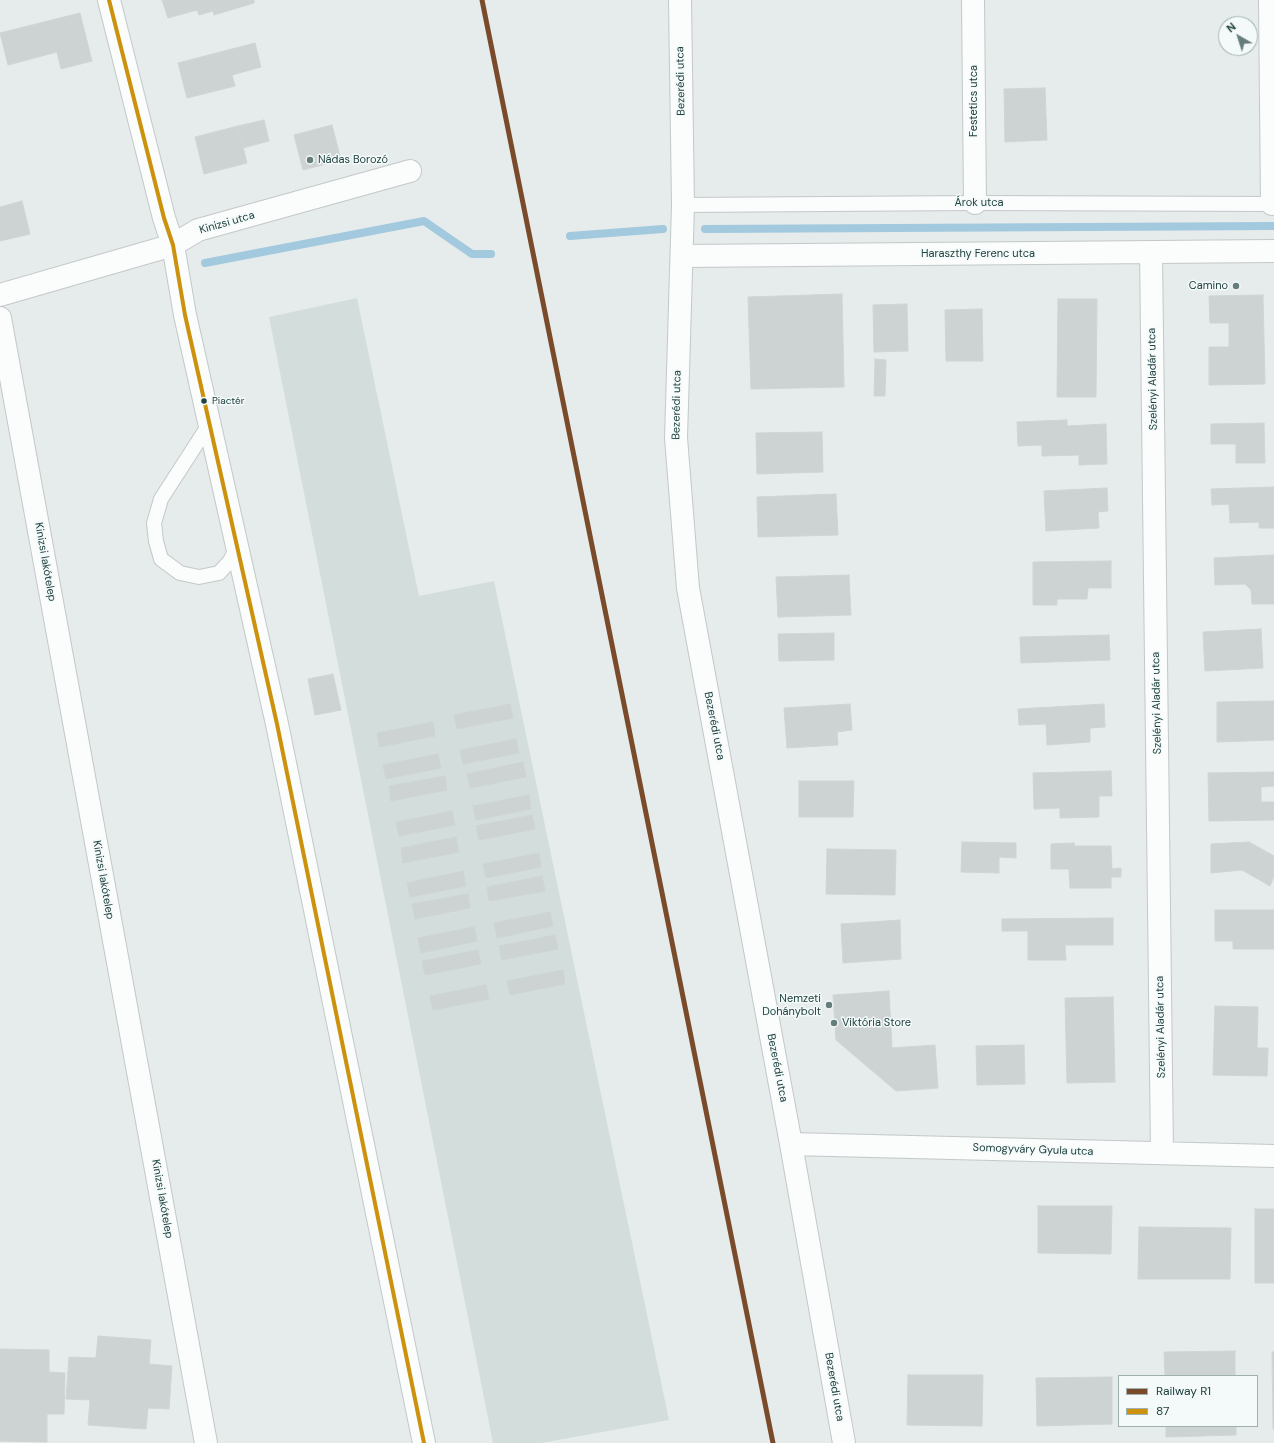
<!DOCTYPE html>
<meta charset="utf-8">
<style>
body{margin:0}
#map{position:relative;width:1274px;height:1443px;overflow:hidden;background:#e6ebeb;font-family:"DM Sans",sans-serif}
canvas{display:block}
.legend{position:absolute;left:1118px;top:1375px;width:140px;height:52px;box-sizing:border-box;background:#f4faf9;border:1px solid #9fb0af;margin:0;padding:5px 7px;list-style:none;font-size:12px;color:#204240}
.legend li{display:flex;align-items:center;gap:8px;height:20px}
.legend b{width:20px;border:1px solid #9fb0af}
.north{position:absolute;left:1218px;top:16px;width:40px;height:40px;box-sizing:border-box;background:#f4faf9;border:1px solid #9fb0af;border-radius:50%;rotate:321deg;font-size:11px;font-weight:700;line-height:16px;text-align:center;color:#204240}
.north::after{content:'';display:block;margin:auto;width:14px;height:18px;background:#657d7c;clip-path:polygon(50% 0,100% 100%,50% 72%,0 100%)}
</style>
<div id="map">
<canvas width="1274" height="1443"></canvas>
<ul class="legend">
<li><b style="height:5px;background:#7a4b2a"></b>Railway R1</li>
<li><b style="height:5px;background:#cc920d"></b>87</li>
</ul>
<div class="north">N</div>
</div>
<script>
const ctx = document.querySelector('canvas').getContext('2d');
ctx.lineJoin = 'round';
function fill(path, color) {
  ctx.fillStyle = color;
  ctx.fill(path, 'evenodd');
}
function toPath(rows) {
  const path = new Path2D();
  for (const r of rows) {
    path.moveTo(r[0], r[1]);
    for (let i = 2; i < r.length; i += 2) path.lineTo(r[i], r[i + 1]);
  }
  return path;
}
function stroke(path, color, width, dash) {
  ctx.strokeStyle = color;
  ctx.lineWidth = width;
  ctx.lineCap = dash ? 'butt' : 'round';
  ctx.setLineDash(dash || []);
  ctx.stroke(path);
}
function write(font, color, halo, rows, align = 'center') {
  ctx.font = font + ' "DM Sans",sans-serif';
  ctx.lineWidth = 3;
  ctx.setLineDash([]);
  ctx.textBaseline = 'middle';
  ctx.strokeStyle = halo;
  ctx.fillStyle = color;
  for (const [text, x, y, turn = 0] of rows) {
    ctx.save();
    ctx.translate(x, y);
    ctx.rotate((+turn || 0) * Math.PI / 180);
    ctx.textAlign = isNaN(turn) ? turn : align;
    if (halo) ctx.strokeText(text, 0, 0);
    ctx.fillText(text, 0, 0);
    ctx.restore();
  }
}
const built = toPath([
 [357,298,419,596,494,581,669,1420,541,1443,493,1443,269,317]
]);
const stream = toPath([
 [705,229,1274,226],
 [570,236,663,229],
 [205,263,424,221,472,254,491,254]
]);
const building = toPath([
 [162,0,254,0,254,3,214,15,213,11,199,15,197,10,168,18,162,0],
 [80,13,92,61,61,69,57,52,8,65,0,33,80,13],
 [255,43,261,67,232,75,235,86,187,98,178,63,255,43],
 [1045,88,1047,140,1005,142,1004,89,1045,88],
 [264,120,269,141,243,148,238,126,264,120],
 [332,125,341,160,303,170,294,135,332,125],
 [238,126,247,163,204,174,195,137,238,126],
 [22,201,30,234,0,241,0,207,22,201],
 [842,294,844,387,751,389,748,297,842,294],
 [1263,295,1265,384,1209,385,1209,347,1229,347,1229,323,1210,323,1209,296,1263,295],
 [1058,299,1097,299,1096,397,1057,397,1058,299],
 [907,304,908,351,874,352,873,305,907,304],
 [982,309,983,361,946,361,945,310,982,309],
 [875,359,886,360,885,396,874,396,875,359],
 [1067,420,1067,426,1106,424,1107,464,1079,465,1079,455,1042,456,1042,445,1018,446,1017,422,1067,420],
 [1264,423,1265,463,1236,463,1236,444,1211,444,1211,424,1264,423],
 [822,432,823,472,757,474,756,433,822,432],
 [1274,487,1274,528,1259,528,1259,522,1230,523,1229,504,1212,505,1211,489,1274,487],
 [1107,488,1108,511,1098,512,1099,528,1046,531,1044,491,1107,488],
 [836,494,838,535,758,537,757,497,836,494],
 [1274,555,1274,604,1252,604,1251,590,1245,584,1215,585,1214,558,1274,555],
 [1111,561,1111,588,1088,588,1087,599,1057,599,1057,605,1033,605,1033,562,1111,561],
 [849,575,851,615,778,617,776,577,849,575],
 [1261,629,1263,668,1205,671,1203,632,1261,629],
 [834,633,834,660,779,661,778,634,834,633],
 [1109,635,1110,660,1021,663,1020,637,1109,635],
 [333,674,341,710,315,715,308,679,333,674],
 [1274,701,1274,740,1217,742,1217,702,1274,701],
 [510,704,513,718,457,729,454,715,510,704],
 [850,704,852,730,837,732,838,745,787,748,784,708,850,704],
 [1104,704,1105,727,1090,728,1090,742,1047,745,1046,724,1019,725,1018,709,1104,704],
 [433,722,435,736,379,747,377,733,433,722],
 [516,739,519,753,463,764,460,750,516,739],
 [438,754,441,768,386,779,383,765,438,754],
 [523,762,526,777,470,788,467,774,523,762],
 [1111,771,1112,796,1099,796,1099,817,1060,818,1060,808,1034,809,1033,773,1111,771],
 [1274,772,1274,786,1261,787,1261,802,1274,802,1274,820,1209,821,1208,773,1274,772],
 [445,776,447,790,391,801,389,786,445,776],
 [799,781,854,781,853,817,799,817,799,781],
 [529,795,531,809,476,820,473,806,529,795],
 [452,811,455,825,399,836,396,822,452,811],
 [532,815,535,829,479,840,476,826,532,815],
 [456,837,459,852,403,863,401,848,456,837],
 [962,842,1016,843,1016,858,999,857,999,873,961,872,962,842],
 [1249,842,1274,856,1274,876,1270,886,1242,870,1211,873,1211,844,1249,842],
 [1074,843,1075,846,1111,846,1112,869,1121,868,1121,877,1111,877,1111,888,1070,888,1069,869,1051,869,1051,844,1074,843],
 [827,849,896,850,895,895,826,894,827,849],
 [539,853,541,867,486,878,483,864,539,853],
 [463,871,466,886,410,897,407,883,463,871],
 [542,876,545,891,489,901,487,887,542,876],
 [468,894,470,908,415,919,412,904,468,894],
 [1215,910,1274,910,1274,949,1233,949,1233,941,1215,941,1215,910],
 [550,912,553,926,497,938,494,923,550,912],
 [1113,918,1113,945,1065,945,1066,960,1028,960,1028,931,1002,931,1002,919,1113,918],
 [900,920,901,959,843,963,841,924,900,920],
 [474,927,477,941,421,953,418,938,474,927],
 [555,935,558,949,502,960,499,946,555,935],
 [478,950,481,964,425,975,422,961,478,950],
 [563,970,565,984,510,995,507,981,563,970],
 [486,985,489,999,433,1010,430,996,486,985],
 [889,991,892,1048,935,1045,938,1088,896,1091,836,1040,833,995,889,991],
 [1113,997,1115,1082,1067,1083,1065,998,1113,997],
 [1215,1006,1258,1007,1257,1048,1268,1048,1267,1076,1213,1075,1215,1006],
 [1024,1045,1025,1084,977,1085,976,1046,1024,1045],
 [1038,1206,1112,1206,1111,1254,1038,1253,1038,1206],
 [1255,1209,1274,1209,1274,1283,1255,1283,1255,1209],
 [1139,1227,1231,1228,1230,1279,1138,1279,1139,1227],
 [98,1336,151,1340,149,1364,172,1366,169,1409,148,1408,146,1429,88,1425,90,1400,66,1399,69,1357,96,1358,98,1336],
 [0,1349,49,1350,49,1372,65,1373,64,1414,47,1414,47,1442,0,1441,0,1349],
 [1235,1351,1235,1376,1165,1376,1164,1352,1235,1351],
 [1272,1352,1274,1352,1274,1429,1273,1429,1272,1352],
 [908,1375,983,1375,982,1426,907,1425,908,1375],
 [1112,1377,1112,1424,1037,1426,1036,1378,1112,1377],
 [1166,1426,1236,1426,1236,1435,1166,1437,1166,1426]
]);
const service = toPath([
 [683,205,975,203,1274,204],
 [210,423,161,499,154,523,156,541,161,559,180,573,199,577,219,573,230,561,237,547]
]);
const minor = toPath([
 [109,0,164,218,173,245,185,315,277,724,424,1443],
 [680,0,683,205,676,438,688,588,791,1144,844,1443],
 [973,0,975,203],
 [1270,0,1272,204],
 [1151,252,1162,1153],
 [682,256,1274,251],
 [0,295,173,245,198,230,410,171],
 [0,318,206,1443],
 [791,1144,1274,1156]
]);
const bus1 = toPath([
 [109,0,164,218,173,245,185,315,277,724,424,1443]
]);
const rail1 = toPath([
 [482,0,773,1443]
]);
const markers = [
 [310,160,4,"#657d7c"],
 [1236,286,4,"#657d7c"],
 [204,401,3.5,"#204240"],
 [829,1005,4,"#657d7c"],
 [834,1023,4,"#657d7c"]
];
const busNames = [
 ["Piactér",212,401]
];
const streetNames = [
 ["Bezerédi utca",681,81,-91],
 ["Festetics utca",974,101,-90],
 ["Árok utca",979,203],
 ["Kinizsi utca",227,223,-16],
 ["Haraszthy Ferenc utca",978,254],
 ["Szelényi Aladár utca",1153,379,-91],
 ["Bezerédi utca",677,405,-89],
 ["Kinizsi lakótelep",45,562,80],
 ["Szelényi Aladár utca",1157,703,-91],
 ["Bezerédi utca",714,726,79],
 ["Kinizsi lakótelep",103,880,80],
 ["Szelényi Aladár utca",1161,1027,-91],
 ["Bezerédi utca",777,1068,79],
 ["Somogyváry Gyula utca",1033,1150,2],
 ["Kinizsi lakótelep",162,1199,80],
 ["Bezerédi utca",834,1387,80]
];
const poiNames = [
 ["Nádas Borozó",318,160],
 ["Camino",1228,286,"right"],
 ["Nemzeti",821,999,"right"],
 ["Dohánybolt",821,1012,"right"],
 ["Viktória Store",842,1023]
];
fill(built, '#d3dedc');
stroke(stream, '#a2c9de', 8);
fill(building, '#ccd3d2');
stroke(building, '#ced5d4', 1);
stroke(service, '#c3c8c8', 16);
stroke(minor, '#c3c8c8', 24);
stroke(service, '#fbfcfc', 14);
stroke(minor, '#fbfcfc', 22);
stroke(bus1, '#cc920d', 4);
stroke(rail1, '#7a4b2a', 5);
for (const [x, y, r, color] of markers) {
  const dot = new Path2D();
  dot.arc(x, y, r, 0, 2 * Math.PI);
  ctx.fillStyle = color;
  ctx.fill(dot);
  stroke(dot, '#f4faf9', 1.5);
}
write('10px', '#204240', '#f4faf9', busNames, 'left');
write('11px', '#204240', '#f4faf9', streetNames);
write('11px', '#204240', '#f4faf9', poiNames, 'left');
</script>
